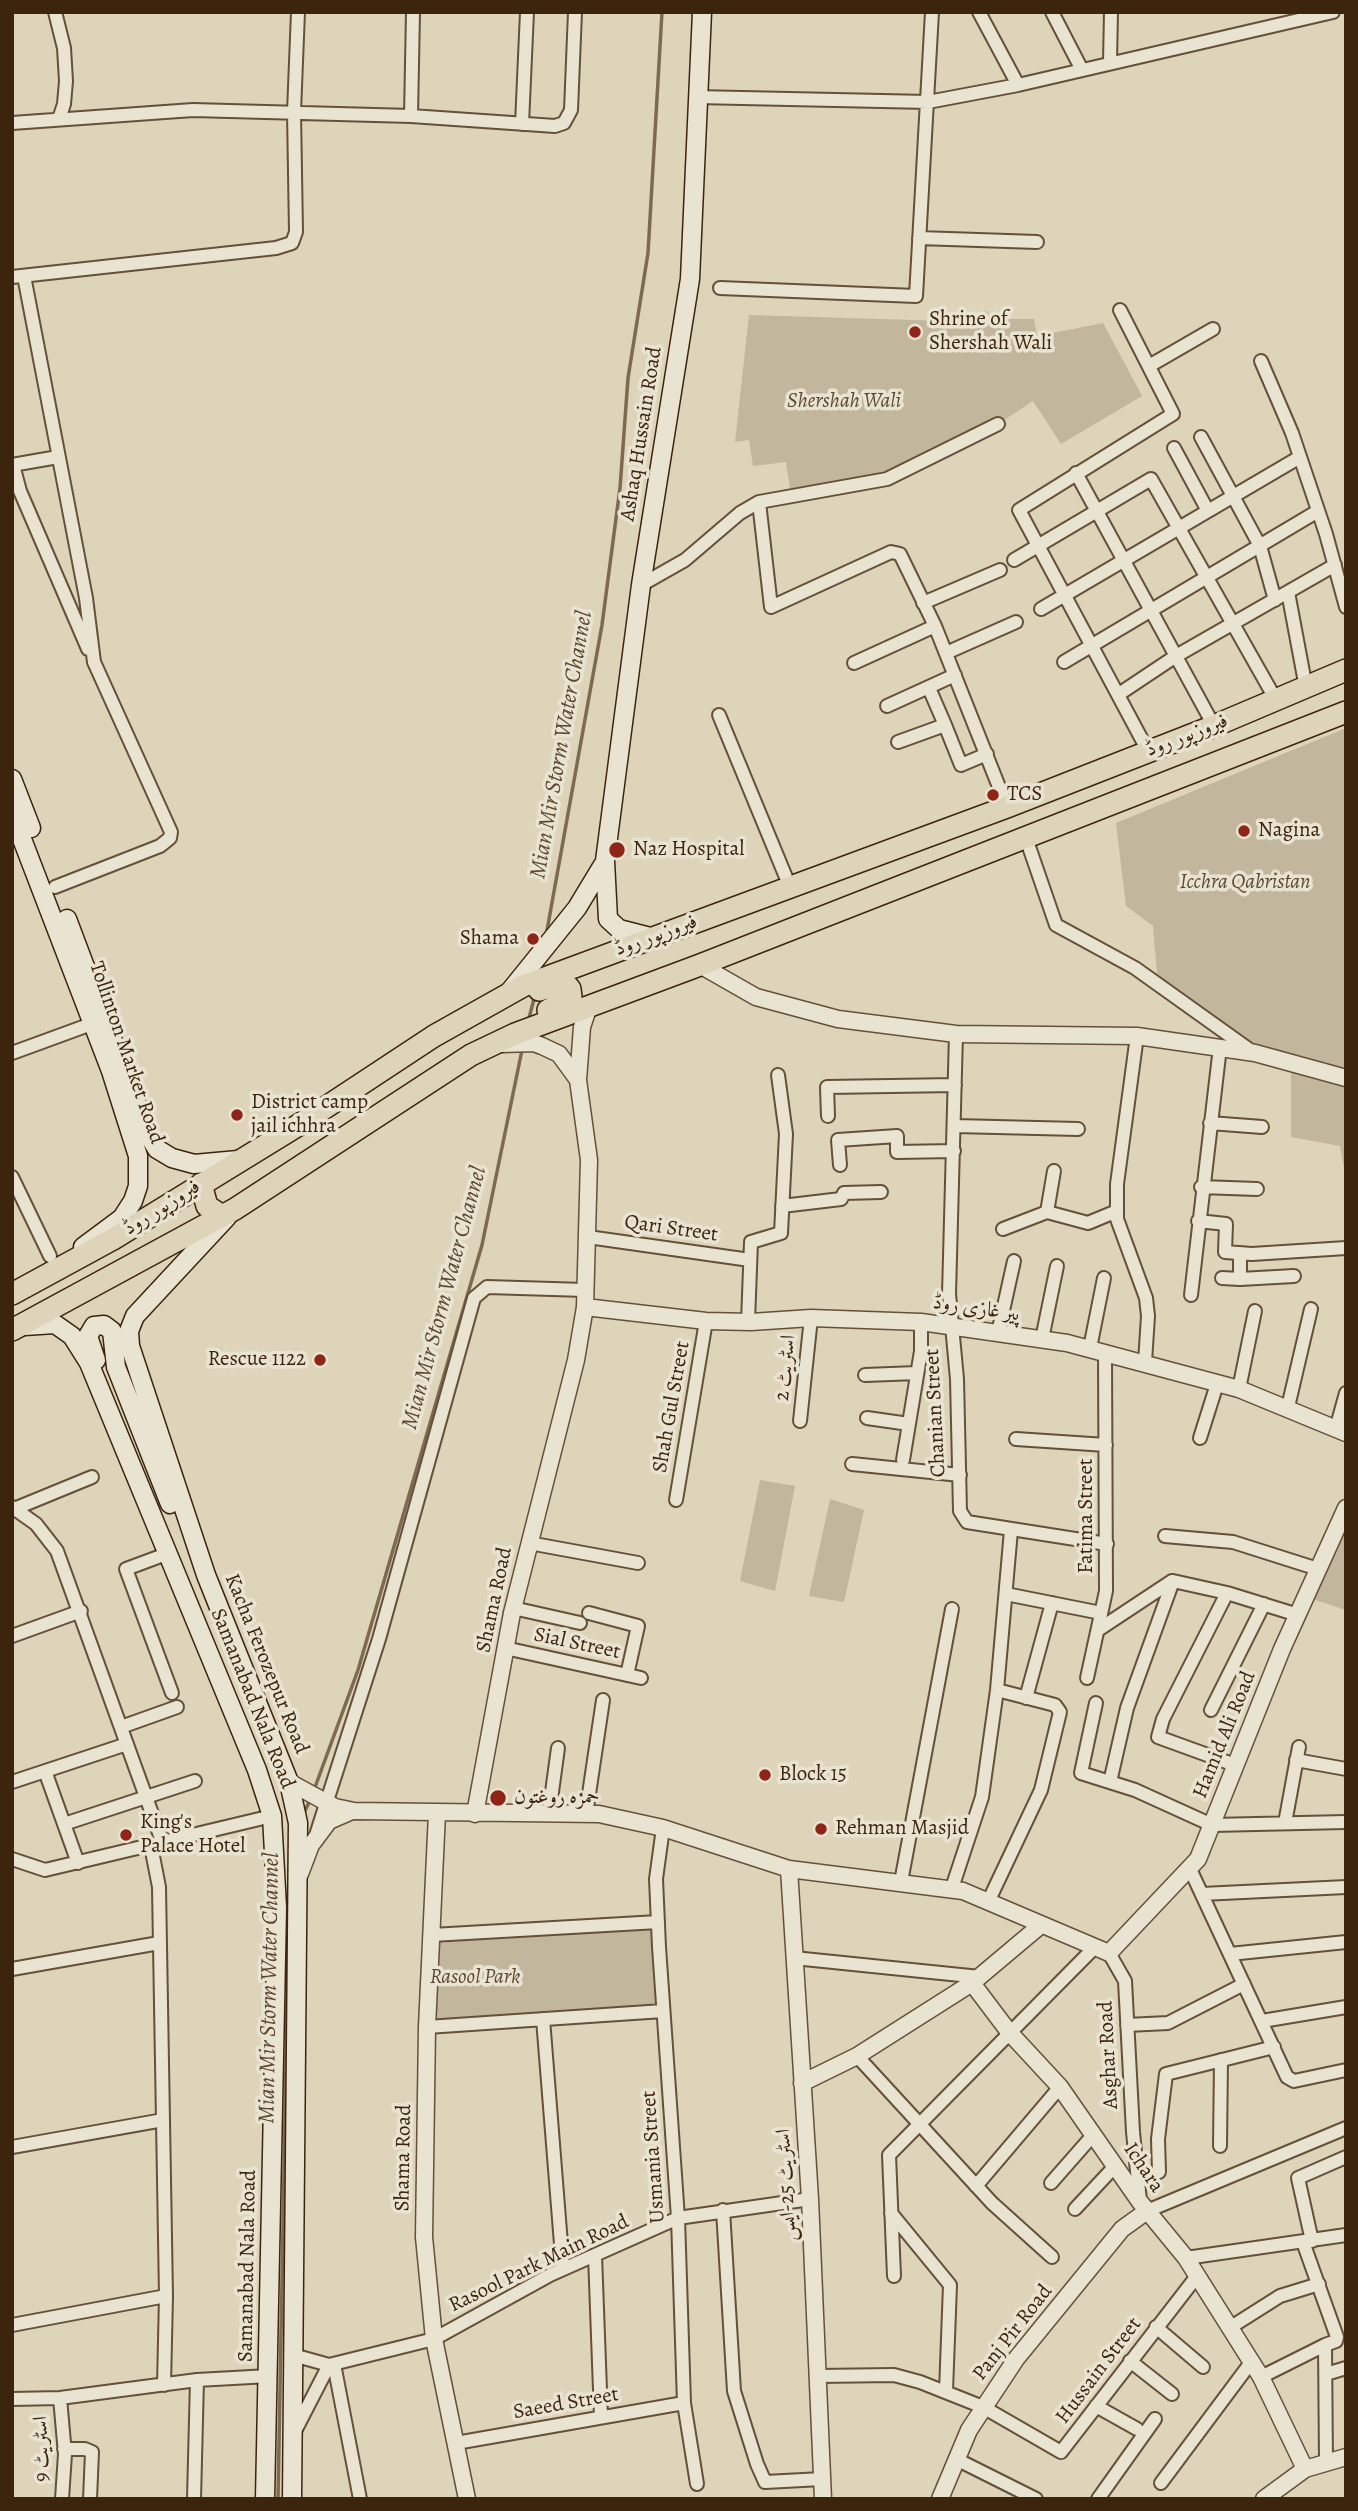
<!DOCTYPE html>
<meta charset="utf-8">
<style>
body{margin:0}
#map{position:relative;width:1358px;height:2511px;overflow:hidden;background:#ddd4b9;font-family:Alegreya,serif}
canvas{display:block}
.frame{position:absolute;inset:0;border:14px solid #3d240d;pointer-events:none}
</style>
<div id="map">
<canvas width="1358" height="2511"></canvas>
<div class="frame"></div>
</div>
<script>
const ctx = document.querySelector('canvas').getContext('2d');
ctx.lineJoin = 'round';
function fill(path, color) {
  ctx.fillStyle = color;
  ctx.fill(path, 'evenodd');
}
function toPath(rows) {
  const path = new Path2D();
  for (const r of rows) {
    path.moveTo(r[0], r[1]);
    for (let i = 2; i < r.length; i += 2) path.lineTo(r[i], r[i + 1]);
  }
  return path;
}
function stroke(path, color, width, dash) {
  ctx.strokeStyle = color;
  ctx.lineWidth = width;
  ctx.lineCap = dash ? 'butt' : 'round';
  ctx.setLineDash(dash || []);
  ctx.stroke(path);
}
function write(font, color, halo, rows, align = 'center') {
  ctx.font = font + ' Alegreya,Amiri,serif';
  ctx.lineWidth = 7;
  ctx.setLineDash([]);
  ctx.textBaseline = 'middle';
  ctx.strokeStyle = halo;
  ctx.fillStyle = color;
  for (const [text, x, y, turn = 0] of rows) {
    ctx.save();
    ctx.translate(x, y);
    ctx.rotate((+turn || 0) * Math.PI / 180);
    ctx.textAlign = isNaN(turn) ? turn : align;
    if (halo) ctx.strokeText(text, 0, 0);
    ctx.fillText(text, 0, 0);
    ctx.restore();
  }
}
const green = toPath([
 [988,311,989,319,1034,319,1037,336,1103,323,1142,396,1061,444,1033,401,998,424,887,479,791,496,786,462,753,466,749,440,735,442,749,315,945,321],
 [1346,728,1346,1179,1340,1146,1291,1137,1291,1063,1255,1053,1158,984,1153,926,1126,906,1116,823],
 [760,1480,795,1486,775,1591,740,1581],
 [830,1499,864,1510,844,1602,809,1596],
 [1346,1508,1346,1610,1306,1597],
 [658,1922,663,2011,427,2027,432,1935]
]);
const stream = toPath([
 [546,936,602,625,620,488,628,378,648,253,662,12],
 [528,1022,535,995],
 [314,1790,358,1670,482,1245,522,1050],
 [303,1815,310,1800],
 [278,2499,290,1845]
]);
const minor = toPath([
 [55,12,64,48,66,81,64,104,59,119],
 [979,12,1018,85],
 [1052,12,1082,70],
 [1110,62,1111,12],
 [696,97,928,102,1018,85,1333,12],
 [411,116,413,12],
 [12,123,193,110,411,116,555,126,564,123,571,110,575,12],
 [522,124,527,12],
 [919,238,1037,242],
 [24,276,86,598,94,662,171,832,170,838,160,846,55,887],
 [12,277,276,248,292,243,296,232,294,112,298,12],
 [720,288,916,296,932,12],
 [1120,310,1173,414,1019,510,1148,751],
 [1261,361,1292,433,1326,534,1346,607],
 [1149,366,1213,329],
 [1201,437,1260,546,1275,600],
 [1174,448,1208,511],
 [12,465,58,457],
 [13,465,20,491,88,649],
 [1076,473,1214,726],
 [759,502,771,607,891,552,900,554,935,626,1007,807],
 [1014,560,1151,479,1276,700],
 [641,585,685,560,740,513,759,502,887,479,998,424],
 [1288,592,1306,688],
 [923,603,1000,570],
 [1041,609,1300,457],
 [946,653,1016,622],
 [1064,662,1318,511],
 [854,663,935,626],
 [929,688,945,725],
 [1119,694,1176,656,1335,565],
 [887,706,955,675],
 [719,715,790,887],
 [898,742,945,725,961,765,987,754],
 [1026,838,1056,925,1135,968,1254,1053],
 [956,1034,949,1294,957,1379,960,1511,967,1522,1107,1544],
 [1137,1036,1117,1184,1117,1219,1146,1298,1148,1316,1145,1362],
 [12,1053,94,1023],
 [828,1116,827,1087,955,1085],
 [1210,1123,1262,1127],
 [955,1126,1078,1129],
 [840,1165,838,1140,897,1136,897,1152,954,1151],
 [12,1177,50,1256],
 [1201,1187,1257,1189],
 [782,1206,841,1199,844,1193,881,1192],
 [1047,1212,1054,1171],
 [1198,1221,1226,1224,1225,1252,1252,1254,1346,1248],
 [1003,1229,1047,1212,1088,1223,1117,1211],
 [588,1237,750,1260],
 [1222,1278,1240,1279,1240,1253],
 [1240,1279,1294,1276],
 [1191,1295,1220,1047],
 [748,1322,751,1242,781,1233,786,1134,778,1075],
 [998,1333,1014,1261],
 [1042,1339,1057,1266],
 [1090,1348,1104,1278],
 [865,1375,917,1373],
 [1239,1389,1255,1311],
 [1288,1407,1311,1309],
 [867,1418,909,1424],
 [800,1421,811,1318],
 [1336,1429,1346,1393],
 [1200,1438,1217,1384],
 [1016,1439,1106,1445],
 [903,1460,921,1351,921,1322],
 [852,1464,960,1475],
 [676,1500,706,1321],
 [12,1507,36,1524,57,1551,163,1844],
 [14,1509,92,1477],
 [1165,1536,1233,1542,1318,1569],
 [529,1543,638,1563],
 [169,1553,126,1569,172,1693],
 [1006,1594,1101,1613],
 [513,1608,580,1623],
 [589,1613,638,1626,627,1675],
 [1098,1630,1172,1581],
 [12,1636,81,1611],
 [505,1648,641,1678],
 [1087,1678,1106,1591,1105,1352],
 [1026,1698,1052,1603],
 [1096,1703,1081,1773,1135,1790,1212,1825,1346,1822],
 [1211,1710,1264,1604],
 [121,1727,177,1707],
 [1296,1760,1346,1769],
 [1235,1765,1158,1737,1163,1719,1227,1593,1298,1615],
 [45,1771,78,1863],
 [12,1782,127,1744],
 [1110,1782,1127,1708,1173,1581,1227,1593],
 [549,1814,558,1748],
 [586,1814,603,1700],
 [1285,1823,1299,1747],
 [64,1824,195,1781],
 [663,1828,656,1879,659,1947,678,2218,684,2403,697,2484],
 [317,1832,379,1639,474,1298,487,1287,585,1290],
 [151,1846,159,1887,166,2296,164,2385],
 [12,1859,45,1870,272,1816],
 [1190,1869,1287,2077,1294,2081,1346,2070],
 [901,1882,952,1609],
 [952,1888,982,1797,997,1690,1011,1530],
 [1202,1894,1346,1887],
 [989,1900,1041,1790,1060,1712,1055,1705,997,1690],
 [432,1935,658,1922],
 [1109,1953,1125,1981,1133,2132,1140,2201],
 [1230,1954,1346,1942],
 [794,1958,980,1977],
 [12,1969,159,1943],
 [543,2019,563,2269],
 [1262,2021,1346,2007],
 [1127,2025,1168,2023,1244,1984],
 [427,2027,663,2011],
 [857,2056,992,2203,1052,2257],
 [1220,2146,1221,2060],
 [12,2147,163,2120],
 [1159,2172,1158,2139,1166,2074,1274,2047],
 [1051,2183,1094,2134],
 [976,2186,1060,2087],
 [1075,2209,1116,2165],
 [723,2210,734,2391,757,2464,765,2482,822,2479],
 [1147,2211,1346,2128],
 [891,2213,950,2285,946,2391],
 [1312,2241,1298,2178,1346,2157],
 [1303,2242,1337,2337,1336,2341,1325,2345,1326,2462],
 [595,2255,601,2417],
 [1186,2258,1346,2235],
 [894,2276,889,2155,1094,1948],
 [12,2325,166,2296],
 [1156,2327,1203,2367],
 [1231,2327,1280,2296,1319,2284],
 [293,2355,329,2365,434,2339,550,2275,678,2218,810,2199],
 [1130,2361,1172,2394],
 [334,2364,360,2499],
 [1326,2374,1346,2368],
 [818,2376,894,2375,920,2382,983,2407,1061,2452,1197,2276],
 [1261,2377,1325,2345],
 [60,2398,65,2454,62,2499],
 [12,2399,60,2398,197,2380,269,2376],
 [1096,2406,1137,2429],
 [295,2431,329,2365],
 [456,2443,684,2403],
 [64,2449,85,2449,92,2452,90,2499],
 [956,2459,1036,2499],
 [1161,2483,1252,2361],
 [194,2499,197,2380],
 [1098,2499,1155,2419]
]);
const tertiary = toPath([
 [700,965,756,997,838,1019,956,1034,1137,1036,1255,1053,1346,1078],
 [502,1044,534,1043,542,1046,559,1054,578,1080],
 [585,1307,706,1321,751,1322,811,1318,921,1322,1067,1343,1239,1389,1346,1433],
 [289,1782,335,1807,354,1811,599,1814,663,1828,789,1869,963,1891,1109,1953,1198,1859,1282,1649,1346,1508],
 [437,1813,427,2027,424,2237,434,2339,467,2499],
 [475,1814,512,1613,576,1360,585,1307,589,1160,578,1080,582,1027,589,1006],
 [789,1869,810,2199,823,2499],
 [300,1874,311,1845,329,1821,352,1811],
 [1041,1925,972,1983,1009,2032,1060,2087,1140,2202,1186,2258,1261,2377,1305,2469],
 [802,2083,857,2056,972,1983],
 [940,2499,969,2430,1016,2359,1122,2229,1147,2211],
 [1264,2499,1305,2469,1346,2457]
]);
const secondary = toPath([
 [12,779,31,828],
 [12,813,111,1071,138,1156,138,1186,133,1201,122,1218,83,1247],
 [67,919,148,1134,157,1149,172,1158,194,1164,238,1160],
 [654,938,619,929,608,919,605,861,641,585,690,279,702,12],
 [510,991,577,908,603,865],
 [227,1217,135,1316,129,1331,130,1346,206,1575,289,1782,298,1823,292,2499],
 [24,1326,55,1324,72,1336,89,1363,257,1770,272,1816,277,1908,265,2499],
 [96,1360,88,1336,94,1326,104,1325,112,1331,116,1367,170,1504]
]);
const primary = toPath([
 [539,990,565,983,570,989,571,997,566,1002,548,1010],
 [201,1184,207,1206,222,1216],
 [12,1294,113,1239,305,1121,434,1036,523,986,1007,807,1214,726,1346,670],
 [12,1330,235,1209,471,1055,515,1034,700,965,1346,712]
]);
const markers = [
 [915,332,7,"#8f2418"],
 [993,795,7,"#8f2418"],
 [1244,831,7,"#8f2418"],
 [617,850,9,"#8f2418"],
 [533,939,7,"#8f2418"],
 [237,1115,7,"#8f2418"],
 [320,1360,7,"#8f2418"],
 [765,1775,7,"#8f2418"],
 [498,1798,9,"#8f2418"],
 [821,1829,7,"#8f2418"],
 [126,1835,7,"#8f2418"]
];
const poiNames = [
 ["Shrine of",929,320],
 ["Shershah Wali",929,344],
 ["TCS",1007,795],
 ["Nagina",1258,831],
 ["Naz Hospital",633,850],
 ["Shama",519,939,"right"],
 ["District camp",251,1103],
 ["jail ichhra",251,1127],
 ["Rescue 1122",306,1360,"right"],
 ["Block 15",779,1775],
 ["حمزه روغتون",514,1798],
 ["King's",140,1823],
 ["Palace Hotel",140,1847],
 ["Rehman Masjid",835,1829]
];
const parkNames = [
 ["Shershah Wali",844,402],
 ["Icchra Qabristan",1245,883],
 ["Rasool Park",475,1978]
];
const streetNames = [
 ["Ashaq Hussain Road",642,434,-81],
 ["فیروزپور روڈ",1187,736,-21],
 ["فیروزپور روڈ",656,936,-20],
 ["Tollinton Market Road",126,1053,71],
 ["فیروزپور روڈ",162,1208,-32],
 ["Qari Street",671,1229,8],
 ["پیر غازی روڈ",976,1309,8],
 ["اسٹریٹ 2",786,1368,-84],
 ["Shah Gul Street",672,1407,-80],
 ["Chanian Street",936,1413,-93],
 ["Fatima Street",1087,1516,-90],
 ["Shama Road",495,1600,-78],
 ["Sial Street",577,1644,12],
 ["Kacha Ferozepur Road",266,1664,68],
 ["Samanabad Nala Road",252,1699,68],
 ["Hamid Ali Road",1225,1735,-68],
 ["Asghar Road",1109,2055,-93],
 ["Usmania Street",654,2157,-94],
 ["Shama Road",404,2158,-89],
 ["Ichara",1143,2168,56],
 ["اسٹریٹ 25-ایس",787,2185,-93],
 ["Rasool Park Main Road",539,2264,-26],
 ["Samanabad Nala Road",248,2266,-89],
 ["Panj Pir Road",1013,2333,-52],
 ["Hussain Street",1099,2371,-53],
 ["Saeed Street",566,2404,-10],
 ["اسٹریٹ 9",42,2449,-91]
];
const waterNames = [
 ["Mian Mir Storm Water Channel",562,745,-80],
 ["Mian Mir Storm Water Channel",445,1298,-75],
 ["Mian Mir Storm Water Channel",270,1988,-89]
];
fill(green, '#c2b69c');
stroke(stream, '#7d6a51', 3.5);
stroke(minor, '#655038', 16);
stroke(tertiary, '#655038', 19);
stroke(secondary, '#3d240d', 21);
stroke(primary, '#3d240d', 24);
stroke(minor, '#e9e3d2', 12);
stroke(tertiary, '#e9e3d2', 16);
stroke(secondary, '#e9e3d2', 18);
stroke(primary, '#ddd4b9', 21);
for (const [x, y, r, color] of markers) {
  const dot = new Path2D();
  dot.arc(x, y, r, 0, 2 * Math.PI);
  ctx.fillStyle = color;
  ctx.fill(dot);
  stroke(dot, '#e9e3d2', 2.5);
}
write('21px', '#3d240d', '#e9e3d2', poiNames, 'left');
write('italic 21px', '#5e4831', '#e9e3d2', parkNames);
write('21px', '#3d240d', '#e9e3d2', streetNames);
write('italic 23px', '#5d472f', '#e9e3d2', waterNames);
</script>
